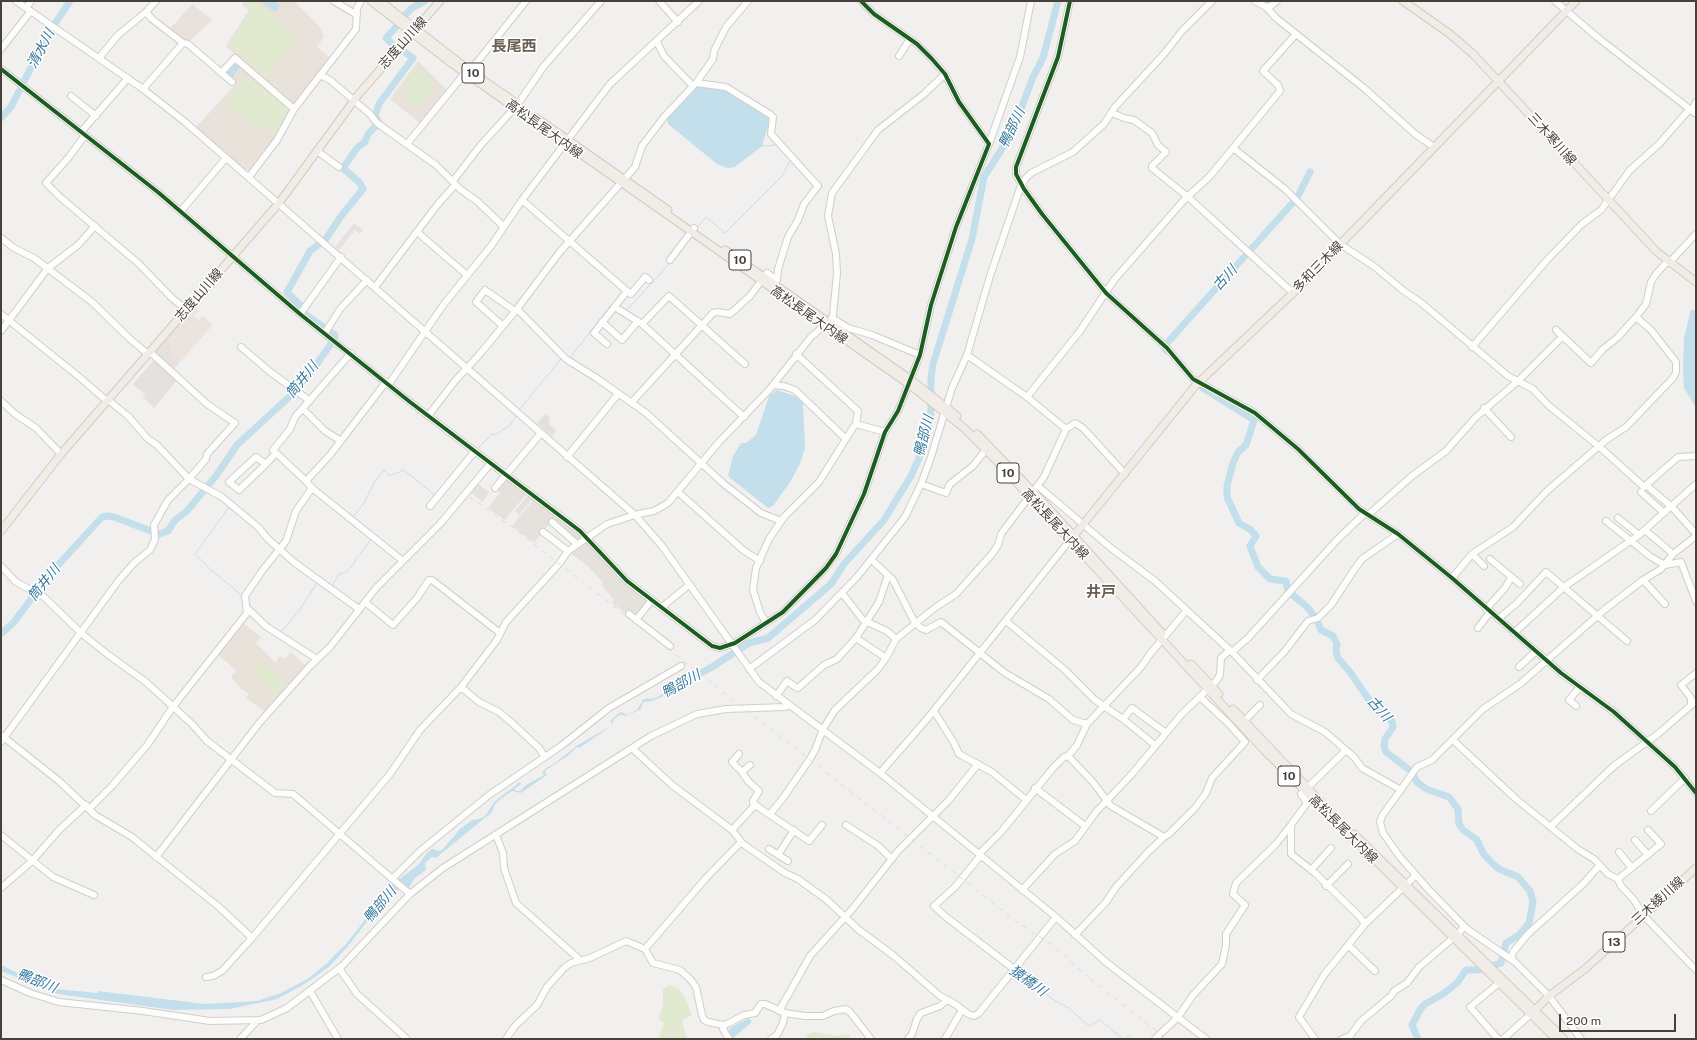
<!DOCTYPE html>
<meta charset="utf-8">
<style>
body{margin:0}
#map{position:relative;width:1697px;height:1040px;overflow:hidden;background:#f2f0ee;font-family:"Public Sans",sans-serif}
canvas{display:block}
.frame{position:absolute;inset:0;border:2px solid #48413a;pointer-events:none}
.scale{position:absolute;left:1559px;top:1014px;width:117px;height:18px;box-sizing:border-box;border:2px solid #48413a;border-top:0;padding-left:5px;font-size:12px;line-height:14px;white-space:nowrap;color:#48413a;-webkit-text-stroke:3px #fff;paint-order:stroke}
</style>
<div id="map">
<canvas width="1697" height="1040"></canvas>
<div class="frame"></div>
<div class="scale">200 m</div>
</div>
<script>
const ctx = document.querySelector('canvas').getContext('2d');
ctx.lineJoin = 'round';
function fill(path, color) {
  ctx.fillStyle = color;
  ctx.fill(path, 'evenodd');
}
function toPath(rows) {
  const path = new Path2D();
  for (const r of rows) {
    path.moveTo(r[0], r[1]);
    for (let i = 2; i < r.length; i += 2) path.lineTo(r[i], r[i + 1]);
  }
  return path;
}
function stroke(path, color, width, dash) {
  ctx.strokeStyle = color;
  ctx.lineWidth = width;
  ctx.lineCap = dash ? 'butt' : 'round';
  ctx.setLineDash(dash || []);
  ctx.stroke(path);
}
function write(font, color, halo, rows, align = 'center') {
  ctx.font = font + ' "Public Sans","Noto Sans JP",sans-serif';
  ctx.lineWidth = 3;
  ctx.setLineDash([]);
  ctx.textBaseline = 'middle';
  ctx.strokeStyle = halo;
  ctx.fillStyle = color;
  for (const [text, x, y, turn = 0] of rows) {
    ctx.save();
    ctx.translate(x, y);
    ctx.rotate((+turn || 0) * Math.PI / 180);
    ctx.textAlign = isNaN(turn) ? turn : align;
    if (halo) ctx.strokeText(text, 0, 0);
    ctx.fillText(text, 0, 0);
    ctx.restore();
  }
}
const residential = toPath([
 [505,477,528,492,505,520,488,508,500,493,496,489],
 [529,494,534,497,519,515,515,511],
 [535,498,557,514,534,543,512,526],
 [558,515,585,537,577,543,553,522],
 [586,539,650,600,636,618,628,611,626,614,612,603,614,600,601,585,603,583,588,566,569,552]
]);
const commercial = toPath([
 [193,305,199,310,194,316,199,320,203,315,213,325,172,371,154,353]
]);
const industrial = toPath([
 [545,414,550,418,549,424,556,430,552,436,537,423]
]);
const education = toPath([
 [245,1,294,1,319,26,324,37,317,47,331,58,293,107,241,62,226,46,249,10,242,5],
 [192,4,212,20,188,43,169,30],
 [235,60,292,109,281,130,252,169,248,170,245,170,195,128,235,85,223,73],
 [418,61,448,91,421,124,390,99],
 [242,622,261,637,256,643,275,662,280,656,284,659,291,652,307,667,266,712,246,698,249,694,240,688,231,677,236,670,217,654]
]);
const green = toPath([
 [247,1,255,1,281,22,280,25,299,40,269,76,262,77,258,70,230,44,250,11,244,5],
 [416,67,433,81,430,87,432,89,417,108,404,98,410,89,404,84],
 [253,78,289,108,275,134,259,123,255,128,222,103,235,88,239,90,246,80],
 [260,660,283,680,282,685,285,688,277,697,255,678,253,669],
 [669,985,678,988,685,997,692,1015,682,1021,687,1039,658,1039,664,1024,659,1019,663,1004,663,989],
 [814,1032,839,1036,844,1034,849,1035,851,1039,807,1039,807,1034]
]);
const parking = toPath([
 [354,223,363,230,360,234,355,230,339,250,335,247],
 [165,337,169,342,171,360,179,362,172,371,153,351],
 [155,359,177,380,154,408,143,397,145,394,133,384],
 [477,483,489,492,483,502,470,492]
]);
const water = toPath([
 [260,1,274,1,280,5,275,12],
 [234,62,240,67,232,78,226,73],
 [698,85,722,88,768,118,769,122,762,146,735,167,728,168,717,164,668,124,667,119],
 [1691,309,1696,311,1696,408,1684,388,1683,370,1684,338],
 [777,390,798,397,803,403,805,448,800,464,790,482,773,506,768,508,730,478,728,475,733,456,741,443,746,443,756,435,769,396],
 [703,670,705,671,680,689,652,701,643,702,641,709,637,711,625,716,621,714,613,720,614,722,607,729,579,748,577,747,569,755,546,770,545,772,547,775,521,793,512,791,498,801,495,804,492,812,436,858,432,857,425,863,426,870,415,878,408,889,396,890,390,896,387,895,349,945,329,967,303,985,277,999,230,1009,173,1010,58,994,1,971,1,965,43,985,57,989,98,993,98,991,205,1004,257,1001,281,993,309,978,326,964,346,944,394,883,418,865,427,853,432,849,439,851,442,850,460,829,472,820,479,819,485,816,495,801,520,782,521,784,514,789,516,791,520,791,526,785,544,775,542,772,545,769,555,763,578,745,609,727,612,723,610,721,612,719,619,713,622,712,626,715,637,710,643,700,647,698,653,699,673,689,677,683],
 [747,1019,750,1019,752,1022,733,1038,729,1031,730,1028]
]);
const stream = toPath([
 [762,146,776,145,784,153],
 [699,226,706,217,725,233,782,176,791,159],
 [626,311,671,262],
 [567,356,570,358,611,305],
 [519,410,561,359],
 [478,448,492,434,495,435,510,425,516,416],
 [456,470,460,464],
 [220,499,229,507,195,554,212,571,242,595],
 [353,517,364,503,375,481,384,470,390,476,404,470,436,496],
 [349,522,362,532],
 [321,578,332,586,339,574,346,572,354,564,356,558,362,552,371,539],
 [248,602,254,611],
 [279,631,281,632,298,612,317,583],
 [1015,972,1057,1002,1069,1008,1089,1026,1100,1020,1123,1039],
 [1124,1039,1128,1035,1133,1039]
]);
const river = toPath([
 [405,15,412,8,425,1],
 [394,46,386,38,396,27],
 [1,118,11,107,47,36,70,1],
 [1167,351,1165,349,1167,343,1297,198,1310,172],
 [1203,388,1254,420,1246,445,1238,452,1233,463,1227,486,1227,497,1239,523,1251,530,1256,536,1250,546,1258,567,1270,579,1286,581,1288,591,1308,608,1317,620,1321,630,1333,636,1337,644,1336,651,1338,658,1350,672,1367,697,1380,713,1392,721,1393,727,1385,739,1384,747,1386,752,1411,771,1417,782,1426,789,1449,797,1458,809,1459,824,1463,830,1477,840,1483,853,1493,864,1499,869,1518,877,1530,891,1533,902,1529,923,1519,935,1506,943,1501,963,1479,970,1466,970,1457,983,1443,994,1425,1004,1421,1008,1412,1025,1418,1039],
 [1,634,14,622,49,575,102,517,107,516,114,517,159,534,168,531,175,520,186,512,216,476,237,445,289,397,314,368,335,338,335,335,306,315,300,305,287,292,310,251,326,239,341,216,363,189,359,182,343,168,357,148,365,142,368,134,379,123,375,116,379,104,413,58,403,51],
 [697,675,712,667,749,643,768,638,831,584,844,564,884,520,911,476,919,458,930,420,931,408,931,377,933,364,972,239,984,177,1012,133,1033,77,1043,58,1058,1]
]);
const minor = toPath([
 [16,1,143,89,185,122,635,515,662,546,759,682,880,773,1056,917,1107,963,1206,1039],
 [334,1,357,15],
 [659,1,678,22],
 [1070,1,1058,57,1016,167,1016,174,1024,189,1042,214,1106,293,1167,348,1193,379,1255,413,1298,449,1359,509,1398,534,1452,578,1561,673,1614,712,1675,767,1696,793],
 [1255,1,1266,7,1271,6,1277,1],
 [1555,1,1597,37,1696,114],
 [1266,7,1276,18,1364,88,1415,134,1434,147],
 [26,8,31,1],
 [146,12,152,19,183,43],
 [657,42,664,56,693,86],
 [1,49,31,11],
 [899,56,910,39],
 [99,58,118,35,146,12,156,1],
 [1,69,159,193,300,314,410,402,580,531,627,581,712,646,720,648,735,643,783,612,826,568,836,554,864,494,885,432,898,411,920,355,931,305,956,227,989,144,959,102,945,74,932,59,917,44,874,14,861,1],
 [221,73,235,58,294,109],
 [320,75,330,80,370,114,377,123,436,165,460,189,478,202,503,226],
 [143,89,183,43,188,44,232,82],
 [71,96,96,116],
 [1112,113,1124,118,1134,120,1152,133,1158,145,1166,152,1152,166,1152,168,1188,197,1293,293],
 [81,132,128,78],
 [85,135,69,157,46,183,60,197,138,263,173,299,187,310],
 [407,144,465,73,470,71,526,1],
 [989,144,1020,57,1031,1],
 [1233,148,1285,189,1340,244,1375,267,1405,292,1419,301,1508,376,1533,389,1548,405,1602,449,1644,487,1646,485,1672,507,1696,534],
 [317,151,339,167],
 [249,177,277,140,294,109,356,29,357,8,361,1],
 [453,181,480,146,518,104,544,66,601,1],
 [522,200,627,291,594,333,607,344],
 [181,211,226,158],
 [417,232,467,275],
 [1,238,14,248,34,258,92,302,130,339,148,354],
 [670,260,694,228],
 [1669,263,1696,234],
 [375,287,438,204,455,185],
 [627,291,631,294,645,277,649,280],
 [615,307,642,324,744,417],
 [517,309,566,359,598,379,646,413,724,484,761,513,781,521],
 [1,314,78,376,107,401],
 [300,314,341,257],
 [832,318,848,328,872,335,920,355],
 [602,322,622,340,638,321],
 [642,324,669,296,745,364],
 [503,326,476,302,485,290,515,311],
 [1556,330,1591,363,1603,349,1617,338,1636,317,1646,304,1651,282,1656,274,1667,262],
 [1,331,48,268,78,245,95,226],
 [325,333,340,309,367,280],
 [241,347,269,371,310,401],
 [1472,347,1547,260,1582,224,1601,210,1630,170,1659,144,1687,112,1692,110,1696,102],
 [796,354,858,411,856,424],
 [967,355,1027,397,1066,429],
 [389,384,444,304,491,246,522,200,610,84,699,1],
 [773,385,784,386,795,390,846,439],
 [1027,397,1080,331,1114,280,1184,200,1210,176,1280,91,1278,85,1263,71,1296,34],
 [108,400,128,416,148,439,157,445,189,479,222,497,258,527,268,539,295,563,359,609],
 [1,401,15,414,36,428,61,454],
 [632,402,713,313,717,312,730,314,750,296,767,273,777,280,778,269,788,237,798,220,804,204,818,186,771,134,773,117,771,115,726,87,696,83],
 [1484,408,1511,437],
 [303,409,325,431,341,441],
 [428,416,455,381,479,355,517,309,559,253,635,167,642,146,664,117,696,83,713,59,714,51,726,27,748,1],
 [567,457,618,394],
 [266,464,256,457,229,482,239,490,266,464,276,453],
 [306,481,273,450,290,429,295,417,351,353],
 [921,484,946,493,950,484,973,466,988,447],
 [1646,485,1678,457,1696,456],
 [1038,486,1111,548,1155,581,1232,652,1291,714,1325,732,1354,757,1362,768,1401,790],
 [312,488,403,561],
 [495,488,541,433],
 [678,492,743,550,760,561],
 [1641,492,1664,513],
 [430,506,475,451],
 [1368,515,1412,476,1446,451,1476,417,1518,381,1562,337],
 [1618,518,1639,535],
 [1606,521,1651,557,1665,565,1681,562,1696,601],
 [552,522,577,544],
 [1645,530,1673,554],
 [543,532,568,551],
 [1472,554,1484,566],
 [1490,559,1520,584],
 [872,560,893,580,915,623,921,628,926,630,941,622,1005,673,1049,699,1073,720,1087,724],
 [1,566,16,582,44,597,81,633,107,654,146,682,192,724,207,741,275,793,293,794,410,894],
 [1452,578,1472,554,1513,527,1547,491,1606,440,1626,427,1673,378,1676,372,1676,362,1651,330,1636,317],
 [1643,580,1665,604],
 [842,593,863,620,887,631,896,639],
 [365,602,393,625,417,598,429,580,432,580,500,633],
 [662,607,689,585],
 [248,609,267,627,317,659],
 [1486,609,1505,588,1511,578],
 [629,614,670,646],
 [1498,619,1517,603,1546,572,1627,641],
 [636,620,652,600],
 [1006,621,1065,670,1095,700,1123,719,1155,745],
 [766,623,760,612,753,590,756,568,769,539,784,517,819,482,854,426,856,424,885,432],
 [1478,628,1490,612],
 [1514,633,1564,587,1639,535,1696,484],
 [856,638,886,658],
 [1232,652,1248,638,1337,540,1365,513],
 [1519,667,1536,651],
 [749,669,815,620,857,577,905,517,921,484,931,457,952,388,967,355,990,276,1020,188,1026,178,1031,173,1073,152,1104,124,1115,107,1164,54,1182,31,1212,1],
 [1257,680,1284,652,1308,621,1318,618,1331,605,1354,570,1362,559,1398,534],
 [461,687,479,702,499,712,511,722,539,748,545,757],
 [776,696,787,681,794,686,798,688,824,665,837,659,856,638,879,602,888,575],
 [1691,704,1691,698,1681,685,1696,673],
 [1576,706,1569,700,1580,687],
 [934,711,954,743,959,754,992,772,1025,799],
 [1123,719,1132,708,1166,733],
 [1241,724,1260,705],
 [1,735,59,781,95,815,132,837,219,907,252,938,390,774,420,730,461,687,497,640,506,622,559,564,568,551,607,524,638,514,654,511,668,503,719,442,769,390,811,337,831,320,833,315,837,273,836,254,828,216,832,193,878,130,924,94,945,74],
 [1453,740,1516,799,1579,850,1594,859,1608,874,1618,879,1621,886,1634,900,1643,915,1696,970],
 [1,742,119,580,135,562,150,550,155,539,154,525,168,500,189,479,206,459,207,454,235,423,207,404,150,352],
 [633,749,672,785,732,830,743,844,785,873,798,879,827,900,859,930,894,956,940,996,955,1004,968,1014,974,1016,979,1013,1056,917],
 [739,754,732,762,742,772,750,765],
 [1068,756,1092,781,1111,806,1164,837],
 [742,772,748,781,759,791,753,801,753,803,761,809,809,841,822,825],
 [880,773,927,719,1070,540],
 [1035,788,1085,826],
 [90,808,112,786,148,744,172,708,247,613,245,596,262,571,286,541,296,511,312,488,306,481,330,455,386,382],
 [1651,811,1685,778],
 [770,814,783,798,810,759,815,750,823,729,835,710,878,669,886,658,896,639,936,607,956,594,992,554,998,545,1001,534,1044,477,1066,429,1075,423,1083,428,1125,474],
 [846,825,877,845,892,859],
 [1291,826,1291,854,1315,873,1360,917,1365,924],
 [1551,826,1615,765,1658,734,1696,701],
 [732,830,755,805],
 [1,835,53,877,94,895],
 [496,835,503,853,504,868,516,903,579,959],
 [1635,840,1648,855],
 [769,849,788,861],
 [1619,852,1632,868],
 [979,854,1001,832,1053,768,1064,757,1068,756,1077,745,1087,724,1141,667,1150,654,1186,611],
 [778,855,794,830],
 [981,855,955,887,934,906,946,917,1014,969],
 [156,857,260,722,310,666,330,647,376,588,440,524,491,463],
 [1311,870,1331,848],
 [392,879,420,851,489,795,561,746,609,708,681,666],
 [1618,879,1661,844,1648,830],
 [1326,886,1348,864],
 [1,888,32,861,60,829,86,805],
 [1022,890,1055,854,1075,841,1096,812,1132,774,1181,715,1216,681,1220,675,1221,658,1230,650],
 [1075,935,1106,902,1116,887,1149,851,1164,837,1169,834,1195,808,1206,793,1212,778,1245,742,1229,724,1200,697],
 [1348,945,1375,971],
 [645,949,706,878,741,842],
 [1511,959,1513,952,1528,934,1583,884,1600,865],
 [339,968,357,994,407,1039],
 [206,977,213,976,222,971,252,938],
 [1,980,30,993,59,1002,143,1011,210,1021,261,1020,287,1008,342,966,410,894,443,868,651,736,697,714,726,709,785,707,789,705],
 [310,991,338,1039],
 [779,1011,810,956,854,907,898,851,949,800,978,764],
 [724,1025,723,1029,729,1039],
 [240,1039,258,1020],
 [506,1039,515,1026,537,1005,547,987,564,968,571,963,590,958,626,941,645,949,653,963,680,970,690,979,696,987,702,1015,704,1020,708,1022,724,1025,729,1023,744,1015,755,1013,761,1004,765,1004,785,1013,805,1016,823,1016,834,1011,846,1009,850,1012,871,1039],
 [771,1039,777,1035,783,1023,785,1013],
 [908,1039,912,1034,917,1019,921,1013,940,1006,947,1000],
 [945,1039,962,1010],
 [1155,1039,1178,1017,1193,995,1222,964,1226,945,1226,934,1245,905,1233,894,1236,883,1276,844,1291,825,1307,803,1301,794,1346,750],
 [1315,1039,1299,1017,1324,975,1365,924,1416,875],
 [1342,1039,1350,1036,1361,1021,1391,996,1394,991,1407,983,1419,967,1459,933,1464,926],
 [1498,1039,1470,1007,1499,983],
 [1503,1039,1531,1014],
 [1581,1039,1549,996,1515,962,1467,929,1429,890,1400,857,1383,833,1380,822,1382,816,1417,767,1432,760,1483,709,1520,684,1604,610,1643,580,1661,569,1673,554,1696,536]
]);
const major = toPath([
 [371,1,451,63,910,385,964,428,995,459,1264,750,1556,1039],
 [380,1,470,71,519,105],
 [1403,1,1450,34,1474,55,1657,252,1696,282],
 [535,117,668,210],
 [725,250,910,379,957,416],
 [977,434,1042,501,1162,633],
 [1,531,61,454,279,203,358,95,440,1],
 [1072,538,1196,385,1293,293,1576,1],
 [1191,664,1219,694],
 [1233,709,1321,802],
 [1354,834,1564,1039],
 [1532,1013,1549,996,1585,969,1696,868]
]);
const rail = toPath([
 [469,497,511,526,1016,921,1052,945,1094,982],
 [1090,979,1167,1039]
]);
const cycleway = toPath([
 [1070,1,1058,57,1016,167,1016,174,1024,189,1042,214,1106,293,1167,348,1193,379,1255,413,1298,449,1359,509,1398,534,1452,578,1561,673,1614,712,1675,767,1696,793],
 [1,69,159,193,300,314,410,402,580,531,627,581,712,646,720,648,735,643,783,612,826,568,836,554,864,494,885,432,898,411,920,355,931,305,956,227,989,144,959,102,945,74,932,59,917,44,874,14,861,1]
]);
const shields = [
 [473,73,22],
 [740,260,22],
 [1008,473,22],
 [1289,776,22],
 [1614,942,22]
];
const shieldNames = [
 ["10",473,73],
 ["10",740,260],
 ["10",1008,473],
 ["10",1289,776],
 ["13",1614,942]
];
const streetNames = [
 ["志度山川線",403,43,-48],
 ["高松長尾大内線",544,129,36],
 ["三木寒川線",1552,139,48],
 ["多和三木線",1318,267,-46],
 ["志度山川線",199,295,-49],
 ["高松長尾大内線",809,315,35],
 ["高松長尾大内線",1055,524,47],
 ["高松長尾大内線",1343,829,45],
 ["三木綾川線",1658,901,-42]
];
const waterNames = [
 ["清水川",41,49,-62],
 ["鴨部川",1012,128,-64],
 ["古川",1225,278,-48],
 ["筒井川",302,380,-51],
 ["鴨部川",924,436,-76],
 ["筒井川",44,583,-51],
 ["鴨部川",681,684,-29],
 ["古川",1379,709,48],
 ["鴨部川",380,905,-50],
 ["鴨部川",37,981,22],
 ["猿橋川",1028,981,36]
];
const quarterNames = [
 ["長尾西",514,46],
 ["井戸",1101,592]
];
fill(residential, '#e5e1dc');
fill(commercial, '#ece3dc');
fill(industrial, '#e4e0de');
fill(education, '#e8e2da');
fill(green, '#e2e9d1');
fill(parking, '#e4e1df');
fill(water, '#c3dfeb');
stroke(stream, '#c3dfeb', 1);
stroke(river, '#c3dfeb', 7);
stroke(minor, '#d0cecb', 8);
stroke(major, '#d2cabe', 9);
stroke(minor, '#fdfdfc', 6);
stroke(major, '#f1ede6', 7);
stroke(rail, '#dadada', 1, [5, 5]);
stroke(cycleway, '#1b5e20', 4);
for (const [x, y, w] of shields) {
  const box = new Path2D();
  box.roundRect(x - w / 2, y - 10, w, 20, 3);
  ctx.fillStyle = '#fff';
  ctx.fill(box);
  stroke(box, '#48413a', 1);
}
write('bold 12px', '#48413a', null, shieldNames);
write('13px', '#48413a', '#fff', streetNames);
write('italic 14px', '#387a9c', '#fff', waterNames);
write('bold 15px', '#6a5e52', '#fff', quarterNames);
</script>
